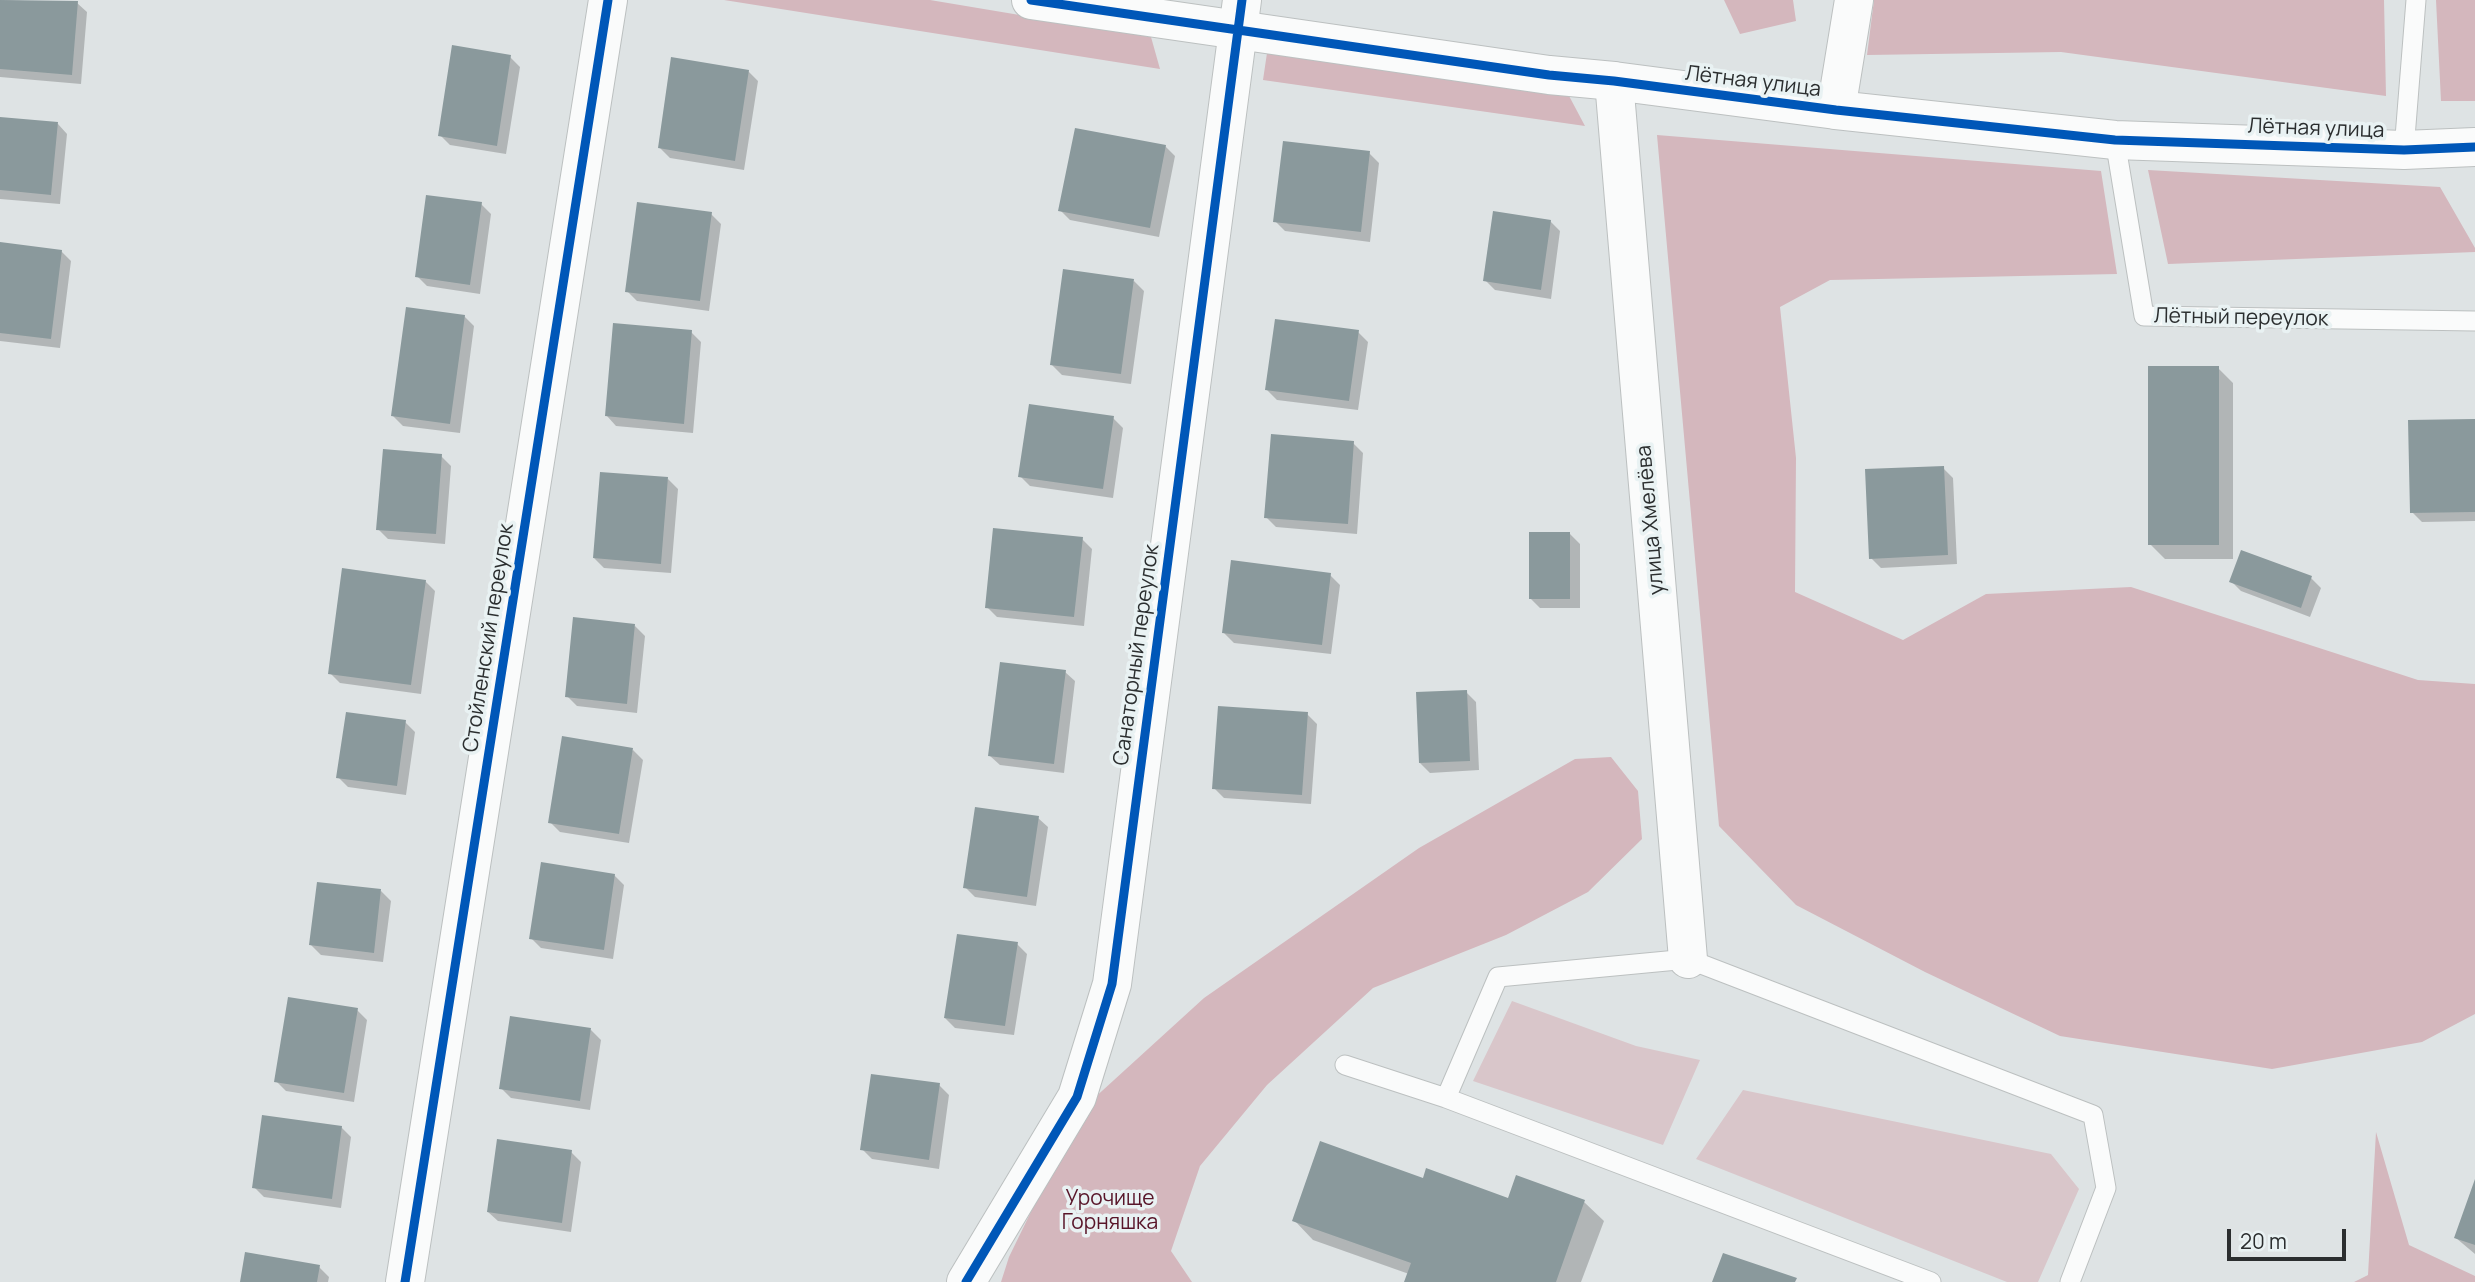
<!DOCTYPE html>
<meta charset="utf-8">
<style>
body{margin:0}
#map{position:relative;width:2475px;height:1282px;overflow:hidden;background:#dee3e4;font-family:Manrope,sans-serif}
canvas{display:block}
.scale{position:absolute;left:2227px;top:1229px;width:119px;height:32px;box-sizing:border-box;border:4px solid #2b2e2f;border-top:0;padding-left:9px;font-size:21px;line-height:24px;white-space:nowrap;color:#2b2e2f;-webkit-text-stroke:5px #e9f2f3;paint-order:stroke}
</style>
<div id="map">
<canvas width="2475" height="1282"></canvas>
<div class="scale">20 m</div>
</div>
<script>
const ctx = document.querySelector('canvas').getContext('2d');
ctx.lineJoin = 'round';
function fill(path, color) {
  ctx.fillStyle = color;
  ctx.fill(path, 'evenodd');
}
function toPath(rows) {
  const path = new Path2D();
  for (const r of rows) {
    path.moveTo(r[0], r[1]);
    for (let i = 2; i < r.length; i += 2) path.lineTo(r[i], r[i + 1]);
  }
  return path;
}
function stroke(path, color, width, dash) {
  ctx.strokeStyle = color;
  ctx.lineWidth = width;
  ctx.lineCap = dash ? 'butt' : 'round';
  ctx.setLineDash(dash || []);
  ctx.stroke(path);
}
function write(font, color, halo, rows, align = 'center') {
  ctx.font = font + ' Manrope,sans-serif';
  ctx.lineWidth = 7;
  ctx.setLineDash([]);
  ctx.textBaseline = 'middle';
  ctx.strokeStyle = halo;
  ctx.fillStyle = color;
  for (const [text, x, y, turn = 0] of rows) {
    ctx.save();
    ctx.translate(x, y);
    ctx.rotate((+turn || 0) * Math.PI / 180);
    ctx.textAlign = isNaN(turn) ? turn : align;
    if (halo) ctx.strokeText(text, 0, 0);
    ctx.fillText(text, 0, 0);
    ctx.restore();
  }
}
const green = toPath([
 [1512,1001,1636,1046,1700,1060,1663,1145,1473,1081],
 [1743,1090,2051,1154,2079,1189,2038,1282,2007,1282,1696,1159]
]);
const forest = toPath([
 [724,0,930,0,1151,37,1160,69],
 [1724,0,1793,0,1796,21,1740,34],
 [1874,0,2384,0,2386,96,2061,52,1867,55],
 [2436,0,2475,0,2475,101,2441,101],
 [1267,53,1568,94,1585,126,1263,80],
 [1657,135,2101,171,2117,274,1830,280,1780,307,1796,458,1795,592,1903,640,1986,594,2131,587,2418,680,2475,684,2475,1014,2422,1042,2272,1069,2060,1036,1925,972,1796,905,1719,826],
 [2148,170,2440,187,2475,248,2475,252,2168,264],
 [1611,757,1638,791,1642,839,1588,892,1506,935,1373,988,1267,1085,1200,1166,1171,1251,1192,1282,1001,1282,1009,1257,1080,1111,1204,998,1419,848,1575,759],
 [2376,1132,2409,1245,2475,1276,2475,1282,2354,1282,2368,1275]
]);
const shadow = toPath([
 [0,0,77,3,87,12,81,84,0,77],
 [510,57,520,67,506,154,450,145,440,135],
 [748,71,758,81,744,170,670,158,660,148],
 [0,118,58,124,67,134,60,204,0,199],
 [1165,146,1175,156,1159,237,1070,220,1060,210],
 [1369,153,1379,163,1370,242,1285,231,1275,221],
 [481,204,491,214,480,294,427,286,417,276],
 [711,214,721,224,709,311,637,301,627,291],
 [1550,221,1560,231,1551,299,1495,290,1485,280],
 [0,244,61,251,71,261,60,348,0,341],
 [1134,281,1144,291,1131,384,1062,375,1052,365],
 [464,316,474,326,460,433,403,426,393,416],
 [691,332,701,342,693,433,616,426,607,416],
 [1358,332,1368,342,1358,410,1277,400,1267,390],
 [2218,368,2233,383,2233,559,2165,559,2150,544],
 [1113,418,1123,428,1113,498,1030,486,1020,476],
 [2475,420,2475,521,2422,522,2412,512],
 [1353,443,1363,453,1357,534,1276,527,1266,517],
 [441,456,451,466,445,544,388,539,378,529],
 [1943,468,1953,478,1957,564,1881,568,1871,558],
 [668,479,678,489,671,573,604,568,594,558],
 [1570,534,1580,544,1580,608,1540,608,1530,598],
 [1082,539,1092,549,1084,626,997,617,987,607],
 [1330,575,1340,585,1331,654,1234,643,1224,633],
 [2311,578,2321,588,2310,617,2241,591,2231,581],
 [425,581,435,591,421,694,340,683,330,673],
 [635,626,645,636,637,713,577,706,567,696],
 [1065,672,1075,681,1064,773,1000,765,990,756],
 [1466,692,1476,702,1479,770,1430,773,1420,763],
 [1307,714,1317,724,1311,804,1224,798,1214,788],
 [405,722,415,732,406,795,348,787,338,777],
 [633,750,643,760,629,843,560,832,550,822],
 [1038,818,1048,827,1036,906,975,897,965,887],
 [614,875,624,885,613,959,541,948,531,938],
 [381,891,391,901,383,962,321,955,311,945],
 [1017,944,1027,954,1014,1035,955,1028,945,1018],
 [357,1010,367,1020,354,1102,286,1091,276,1081],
 [591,1030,601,1040,590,1110,511,1098,501,1088],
 [939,1085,949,1095,939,1169,872,1159,862,1149],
 [341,1127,351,1137,341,1208,264,1197,254,1187],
 [571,1152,581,1162,571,1232,498,1221,488,1212],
 [1424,1180,1509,1200,1584,1202,1604,1221,1581,1282,1406,1282,1409,1274,1313,1240,1294,1220],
 [2475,1183,2475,1254,2456,1238],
 [319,1267,329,1277,328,1282,241,1282]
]);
const building = toPath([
 [0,0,78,1,72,75,0,69],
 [452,45,511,55,497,146,438,136],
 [671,57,749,70,735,161,658,148],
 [0,117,58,122,51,195,0,190],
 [1075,128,1166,145,1150,228,1058,211],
 [1283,141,1370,151,1361,232,1273,222],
 [426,195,482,202,470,285,415,277],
 [637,202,712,212,700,301,625,292],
 [1493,211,1551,220,1541,290,1483,281],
 [0,242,62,250,51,339,0,333],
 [1063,269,1134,279,1121,374,1050,365],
 [406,307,465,315,450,424,391,416],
 [1275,319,1359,330,1349,401,1265,390],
 [613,323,692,330,684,424,605,416],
 [2148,366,2219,366,2219,545,2148,545],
 [1029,404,1114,416,1103,489,1018,477],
 [2475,419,2475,512,2410,513,2408,420],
 [1271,434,1354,441,1348,524,1264,518],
 [383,449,442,454,436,534,376,530],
 [1944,466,1948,555,1869,559,1865,469],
 [600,472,668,477,661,564,593,558],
 [993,528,1083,537,1074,617,985,608],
 [1529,532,1570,532,1570,599,1529,599],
 [2241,550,2312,576,2301,608,2229,582],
 [1231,560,1331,573,1322,645,1222,633],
 [342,568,426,580,411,685,328,674],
 [573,617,635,624,627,704,565,697],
 [1000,662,1066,670,1054,764,988,756],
 [1467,690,1470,761,1419,763,1416,692],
 [1218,706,1308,712,1302,795,1212,789],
 [346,712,406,720,397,786,336,778],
 [562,736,633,748,619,834,548,823],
 [975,807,1039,816,1027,897,963,888],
 [541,862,615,874,604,950,529,939],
 [317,882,381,889,374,953,309,945],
 [957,934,1018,942,1005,1026,944,1018],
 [288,997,358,1008,344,1093,274,1082],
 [510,1016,591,1028,580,1101,499,1089],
 [871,1074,940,1083,929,1160,860,1150],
 [262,1115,342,1126,332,1199,252,1188],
 [497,1139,572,1150,562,1223,487,1212],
 [1320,1141,1423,1178,1426,1168,1508,1198,1516,1175,1585,1200,1556,1282,1404,1282,1411,1263,1292,1221],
 [2475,1179,2475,1245,2454,1238],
 [245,1252,320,1265,317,1282,240,1282],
 [1723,1253,1797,1278,1795,1282,1712,1282]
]);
const service = toPath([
 [2115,140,2144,316,2475,321],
 [2404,150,2416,0],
 [1345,1065,1446,1098,1498,977,1688,959,2093,1115,2106,1188,2070,1282],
 [1446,1098,1931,1282]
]);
const minor = toPath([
 [1614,81,1688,959],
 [1836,110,1854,0],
 [405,1282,608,0],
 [966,1282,1077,1097,1112,984,1242,0]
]);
const tertiary = toPath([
 [1031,0,1549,75,1614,81,1836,110,2115,140,2404,150,2475,147]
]);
const cycleway = toPath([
 [1031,0,1549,75,1614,81,1836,110,2115,140,2404,150,2475,147],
 [405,1282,608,0],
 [966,1282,1077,1097,1112,984,1242,0]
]);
const streetNames = [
 ["Лётная улица",1753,82,7],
 ["Лётная улица",2316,129,2],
 ["Лётный переулок",2241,318,1],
 ["улица Хмелёва",1651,520,-95],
 ["Стойленский переулок",489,638,-81],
 ["Санаторный переулок",1137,655,-82]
];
const parkNames = [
 ["Урочище",1110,1199],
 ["Горняшка",1110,1223]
];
fill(green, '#d9c6ca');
fill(forest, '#d4b7bd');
fill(shadow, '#0003');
fill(building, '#8a999c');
stroke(service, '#bcc0c0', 21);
stroke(minor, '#bcc0c0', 40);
stroke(tertiary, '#bcc0c0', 40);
stroke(service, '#fafbfb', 19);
stroke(minor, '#fafbfb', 38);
stroke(tertiary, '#fafbfb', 38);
stroke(cycleway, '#0057b8', 9);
write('21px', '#2b2e2f', '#e9f2f3', streetNames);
write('21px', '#581529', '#e9f2f3', parkNames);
</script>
